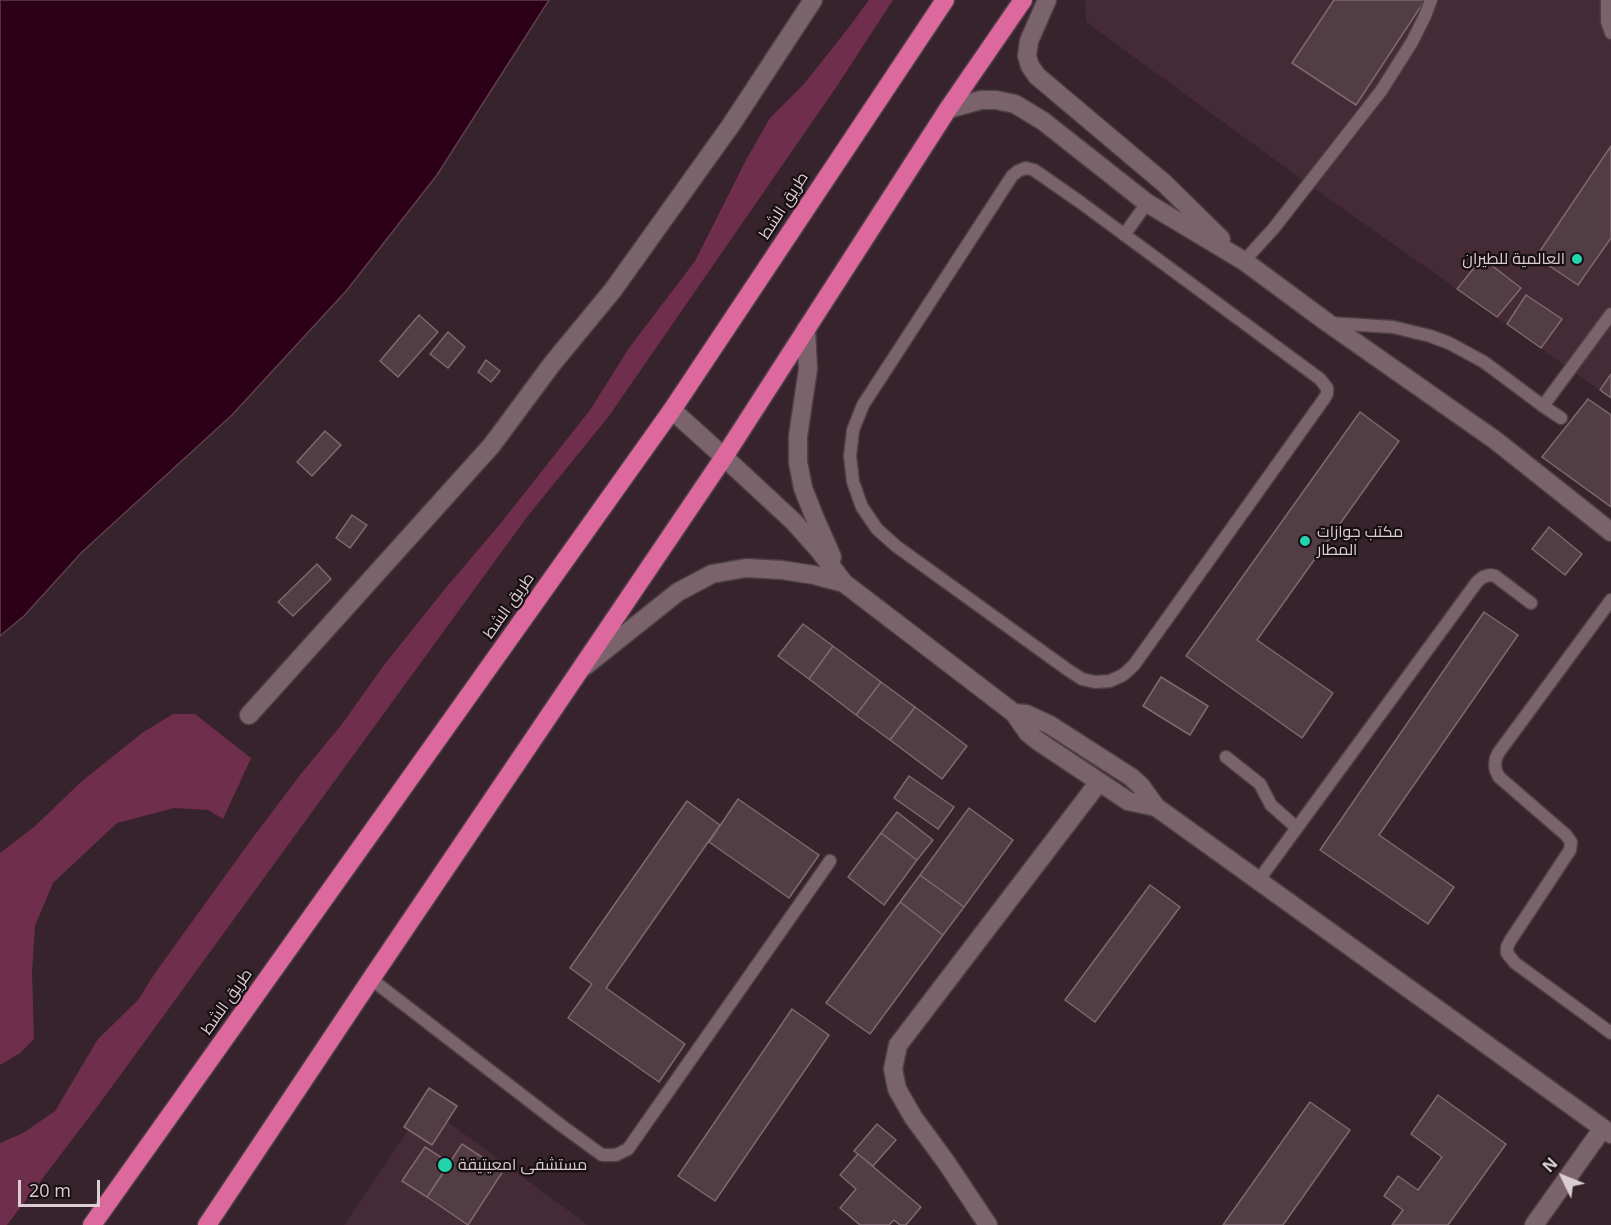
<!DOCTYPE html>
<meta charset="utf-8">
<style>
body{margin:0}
#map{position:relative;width:1611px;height:1225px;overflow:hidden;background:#36232b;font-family:"Open Sans",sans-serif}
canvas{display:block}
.north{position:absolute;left:1533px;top:1147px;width:60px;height:60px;-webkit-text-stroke:4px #180f13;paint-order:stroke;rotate:313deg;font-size:16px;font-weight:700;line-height:24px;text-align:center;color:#dbced3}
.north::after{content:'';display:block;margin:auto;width:21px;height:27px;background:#dbced3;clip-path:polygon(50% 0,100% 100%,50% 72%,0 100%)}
.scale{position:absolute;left:18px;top:1180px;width:82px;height:27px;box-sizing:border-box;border:3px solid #dbced3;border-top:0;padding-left:8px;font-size:18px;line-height:21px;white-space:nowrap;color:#dbced3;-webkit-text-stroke:4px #180f13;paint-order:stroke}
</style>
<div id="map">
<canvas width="1611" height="1225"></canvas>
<div class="north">N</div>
<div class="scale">20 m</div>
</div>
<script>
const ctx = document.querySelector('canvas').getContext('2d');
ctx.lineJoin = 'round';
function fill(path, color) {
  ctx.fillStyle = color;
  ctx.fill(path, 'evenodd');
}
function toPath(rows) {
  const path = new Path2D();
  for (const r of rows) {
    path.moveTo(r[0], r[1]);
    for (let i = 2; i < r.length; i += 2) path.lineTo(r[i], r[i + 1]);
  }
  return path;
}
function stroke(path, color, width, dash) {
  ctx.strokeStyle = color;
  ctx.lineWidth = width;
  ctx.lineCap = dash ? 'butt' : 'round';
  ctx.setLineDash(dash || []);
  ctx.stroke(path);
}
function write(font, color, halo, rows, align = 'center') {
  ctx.font = font + ' "Open Sans",Cairo,sans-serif';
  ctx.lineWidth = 4.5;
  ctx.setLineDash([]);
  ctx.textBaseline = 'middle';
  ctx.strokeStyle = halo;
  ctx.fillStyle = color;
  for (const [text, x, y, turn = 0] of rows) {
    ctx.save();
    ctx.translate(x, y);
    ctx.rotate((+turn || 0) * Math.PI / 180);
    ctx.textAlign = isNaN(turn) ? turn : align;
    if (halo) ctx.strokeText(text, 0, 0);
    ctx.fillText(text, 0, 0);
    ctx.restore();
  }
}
const built = toPath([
 [1085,0,1611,0,1611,398,1308,184,1086,22],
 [425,1105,588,1225,344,1225]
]);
const green = toPath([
 [869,0,893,0,837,86,609,416,527,517,100,1103,7,1225,0,1225,0,1143,23,1133,55,1111,98,1039,138,1000,155,973,251,840,300,775,342,724,384,665,444,590,500,524,590,410,629,348,695,261,747,158,770,118,804,84,849,27],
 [173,714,195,714,251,758,223,819,208,810,174,808,117,823,53,883,35,926,32,972,34,1039,20,1053,0,1065,0,853,34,827,82,781,142,733]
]);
const water = toPath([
 [0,0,549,0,437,175,347,290,232,415,82,552,24,616,0,636,0,0]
]);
const building = toPath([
 [1334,0,1425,0,1356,105,1292,63,1334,0],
 [1611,146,1611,238,1578,285,1536,257,1611,146],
 [1482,258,1521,288,1497,317,1457,289,1482,258],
 [1526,295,1562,319,1541,348,1507,324,1526,295],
 [419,315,438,332,398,377,380,361,419,315],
 [448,332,465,347,448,368,430,354,448,332],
 [486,360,500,371,491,382,478,372,486,360],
 [1611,374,1611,398,1600,390,1611,374],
 [1588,399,1611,415,1611,507,1542,457,1588,399],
 [1360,412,1399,441,1257,640,1333,693,1302,738,1186,656,1360,412],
 [325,431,341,445,312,476,297,462,325,431],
 [352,515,367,525,350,548,336,538,352,515],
 [1549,527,1582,554,1565,575,1532,549,1549,527],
 [317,564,331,579,293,616,278,602,317,564],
 [1484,612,1518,635,1379,835,1454,887,1428,924,1320,850,1484,612],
 [803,624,833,646,809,679,778,656,803,624],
 [833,646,881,682,856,715,809,679,833,646],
 [1161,677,1208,706,1190,735,1143,706,1161,677],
 [881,682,915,707,890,740,856,715,881,682],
 [915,707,967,746,942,779,890,740,915,707],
 [909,776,954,807,938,829,894,798,909,776],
 [738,799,819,855,789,898,709,842,738,799],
 [687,801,720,825,606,988,685,1044,659,1082,568,1018,592,984,570,968,687,801],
 [969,808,1013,840,964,907,920,875,969,808],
 [897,812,933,840,917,860,881,833,897,812],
 [881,833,917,860,884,905,848,877,881,833],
 [920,875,964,907,943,935,900,902,920,875],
 [1150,885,1180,907,1095,1022,1065,1000,1150,885],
 [900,902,943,935,870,1034,826,1003,900,902],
 [792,1009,829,1035,715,1201,678,1176,792,1009],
 [429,1088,457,1106,432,1145,404,1127,429,1088],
 [1438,1095,1506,1144,1448,1225,1392,1225,1403,1210,1384,1196,1398,1176,1418,1190,1442,1157,1411,1134,1438,1095],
 [1310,1102,1350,1130,1283,1225,1223,1225,1310,1102],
 [877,1124,896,1140,873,1166,854,1151,877,1124],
 [462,1144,503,1171,468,1225,427,1197,462,1144],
 [425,1147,450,1163,427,1197,402,1181,425,1147],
 [858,1154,921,1207,906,1225,900,1225,894,1220,889,1225,860,1225,840,1208,856,1189,840,1175,858,1154]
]);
const lane = toPath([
 [1607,0,1607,21,1611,33],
 [1026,168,1034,170,1080,202,1320,379,1327,388,1327,394,1324,399,1134,665,1123,675,1110,681,1095,682,1082,679,1068,670,896,546,877,529,862,507,853,482,850,456,853,430,863,405,1012,176,1018,171,1026,168],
 [1124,235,1147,203],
 [1244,261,1274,228,1381,91,1412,42,1425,16,1431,0],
 [1329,323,1393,327,1430,336,1449,343,1484,362,1543,406,1561,418],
 [1543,406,1611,314],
 [1611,600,1499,752,1496,758,1495,765,1496,771,1499,777,1566,835,1571,842,1570,850,1510,941,1507,947,1507,953,1515,963,1611,1033],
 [1226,757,1260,784,1271,805,1297,828],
 [1258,881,1477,582,1483,577,1490,575,1495,576,1531,603],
 [371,979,562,1126,602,1155,616,1155,628,1149,830,861]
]);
const street = toPath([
 [1047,0,1029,41,1027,56,1030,66,1037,76,1164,183,1221,239],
 [948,109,981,100,996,100,1015,104,1043,121,1147,203,1244,261,1328,323,1495,440,1611,532],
 [806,329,808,369,798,436,798,462,803,488,814,516,832,557],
 [672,410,724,457,794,522,819,550,844,583,1014,713,1028,733,1038,741,1128,801,1156,807],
 [585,666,678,592,712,574,746,568,782,570,814,575,844,583],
 [1014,713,1026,714,1050,725,1131,777,1141,786,1156,807,1611,1134],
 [249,715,492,445,552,364,613,290,731,125,813,0],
 [988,1225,946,1162,913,1117,897,1089,893,1069,898,1045,1099,782],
 [1534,1225,1603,1128]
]);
const highway = toPath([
 [92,1225,672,410,945,0],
 [207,1225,371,979,724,457,948,109,1023,0]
]);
const markers = [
 [1577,259,6,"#22d5af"],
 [1305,541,6,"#22d5af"],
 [445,1165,8,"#22d5af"]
];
const streetNames = [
 ["طريق الشط",784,206,-57],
 ["طريق الشط",509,606,-55],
 ["طريق الشط",227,1002,-55]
];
const poiNames = [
 ["العالمية للطيران",1565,259,"right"],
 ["مكتب جوازات",1317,532],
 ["المطار",1317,550],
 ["مستشفى امعيتيقة",458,1165]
];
fill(built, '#452b36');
fill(green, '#6e2e4c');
fill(water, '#2c0117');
stroke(water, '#603e4f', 1.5);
fill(building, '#523d45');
stroke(building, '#806871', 1.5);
stroke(lane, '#4e3e45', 15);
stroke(street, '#4e3e45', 21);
stroke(highway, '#4e3e45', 21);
stroke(lane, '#7b636c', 12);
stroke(street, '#7b636c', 18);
stroke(highway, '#dc689d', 18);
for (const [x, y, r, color] of markers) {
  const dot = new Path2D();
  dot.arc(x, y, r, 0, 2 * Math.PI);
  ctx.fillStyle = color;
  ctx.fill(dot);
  stroke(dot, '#180f13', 2);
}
write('16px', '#dbced3', '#180f13', streetNames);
write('16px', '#dbced3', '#180f13', poiNames, 'left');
</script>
